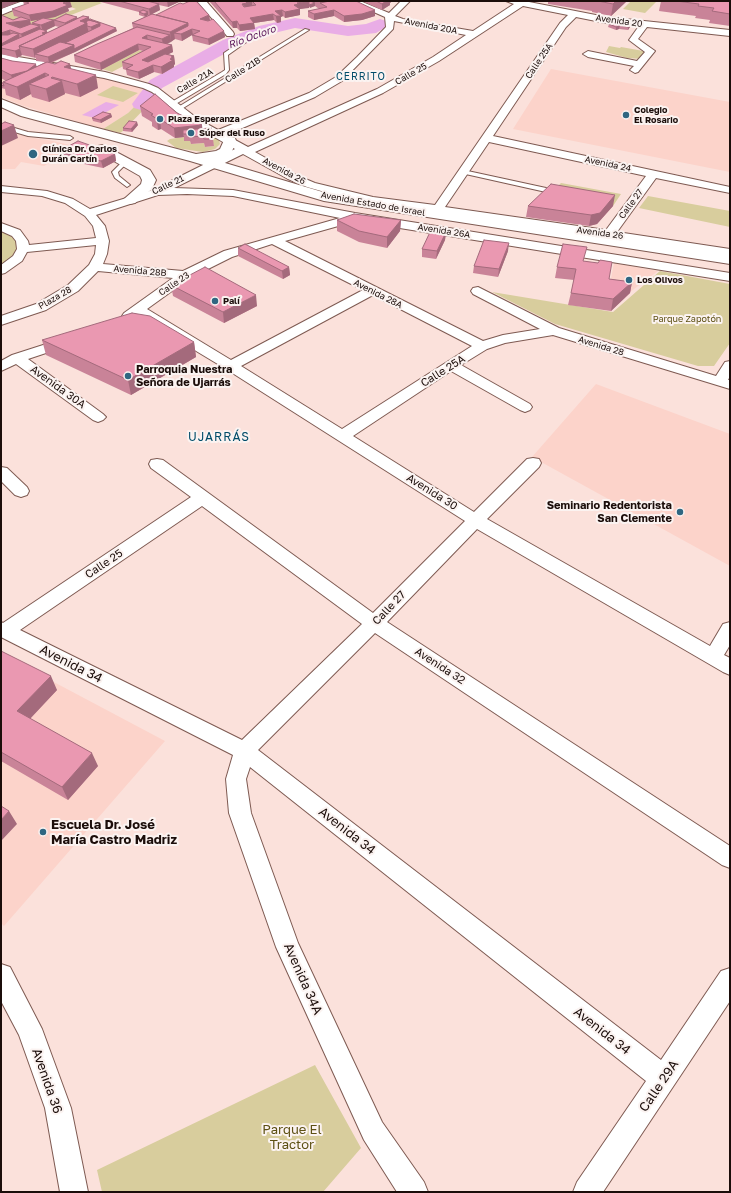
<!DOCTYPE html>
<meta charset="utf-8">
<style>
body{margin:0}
#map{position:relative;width:731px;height:1193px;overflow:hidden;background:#fbe1db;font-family:"Golos Text",sans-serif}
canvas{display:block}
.frame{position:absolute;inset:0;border:2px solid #1b0d0a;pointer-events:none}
</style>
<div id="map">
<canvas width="731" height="1193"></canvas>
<div class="frame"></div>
</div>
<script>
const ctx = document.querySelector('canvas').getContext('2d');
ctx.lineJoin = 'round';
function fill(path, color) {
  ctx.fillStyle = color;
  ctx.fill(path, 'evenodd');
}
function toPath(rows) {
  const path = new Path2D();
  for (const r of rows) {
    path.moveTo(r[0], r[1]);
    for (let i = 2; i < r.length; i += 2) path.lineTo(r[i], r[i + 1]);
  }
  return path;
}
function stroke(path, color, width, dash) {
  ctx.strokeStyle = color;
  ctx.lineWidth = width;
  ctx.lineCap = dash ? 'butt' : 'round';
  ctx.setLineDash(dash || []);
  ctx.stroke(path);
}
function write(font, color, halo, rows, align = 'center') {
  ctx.font = font + ' "Golos Text",sans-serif';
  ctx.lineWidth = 4;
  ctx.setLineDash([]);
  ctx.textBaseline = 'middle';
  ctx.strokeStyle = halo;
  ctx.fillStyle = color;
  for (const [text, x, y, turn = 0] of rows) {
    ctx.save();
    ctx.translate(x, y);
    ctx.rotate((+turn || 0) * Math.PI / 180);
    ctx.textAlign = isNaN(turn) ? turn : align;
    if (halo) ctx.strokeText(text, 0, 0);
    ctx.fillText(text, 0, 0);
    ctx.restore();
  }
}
const built = toPath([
 [1,60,107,77,148,90,143,98,128,113,103,129,24,106,1,97],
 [551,69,730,102,730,172,513,129],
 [1,129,28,137,53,141,78,147,44,166,21,162,15,169,1,169],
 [614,263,658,271,630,292,609,289],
 [596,384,730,434,730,566,532,457],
 [1,654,165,741,4,926,1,923]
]);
const green = toPath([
 [61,1,97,1,102,3,22,34,19,28,25,27,1,16,24,7,45,19,76,9,58,2],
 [631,1,657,1,645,13,623,9],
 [609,46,620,48,621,47,649,52,642,59,627,58,606,52],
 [139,50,148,53,112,72,102,69],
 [113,86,138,93,123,102,97,95],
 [148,90,152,93,154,99,123,131,120,133,103,129,128,113,143,98],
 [211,135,219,140,220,144,215,149,203,152,176,148,167,141,170,139,184,137,184,141,190,141,191,144,204,143,205,147,214,146],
 [561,183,621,194,613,206,549,195],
 [648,196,730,211,730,227,639,208],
 [1,231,11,236,16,241,18,248,15,254,1,267],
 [660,271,730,284,730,343,714,366,698,366,555,324,492,292,613,312],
 [315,1065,361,1148,323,1192,102,1192,97,1170]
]);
const water = toPath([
 [106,102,119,105,95,118,82,115]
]);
const river = toPath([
 [295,18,348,26,366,24,380,19,386,21,388,24,386,27,376,33,348,36,295,28,270,34,235,48,162,88,148,108,141,110,134,108,132,104,150,80,223,40,259,26,295,18]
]);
const service = toPath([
 [305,29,309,30,180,110,175,109,305,29],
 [248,37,252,38,228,55,229,70,226,74,174,105,170,105,170,103,222,72,225,70,224,53,248,37],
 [1,124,28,132,70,136,73,138,70,140,28,136,1,128,1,124],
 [124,160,129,161,118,172,119,176,130,185,127,187,115,178,112,172,124,160],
 [463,170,546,188,549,190,546,192,461,173,460,172,463,170]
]);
const minor = toPath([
 [23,1,35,1,1,15,1,9,23,1],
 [197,1,206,1,233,32,234,34,233,36,227,36,197,1],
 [349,1,360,1,389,13,401,1,410,1,395,16,403,19,473,31,514,4,506,1,524,1,606,17,730,30,730,36,647,27,638,39,655,51,638,72,635,73,630,70,634,66,588,57,583,54,588,51,637,61,645,52,629,40,639,26,606,23,576,17,566,27,493,136,730,187,730,193,656,178,617,232,730,249,730,257,373,203,339,196,307,187,288,179,243,154,174,188,233,190,355,213,730,273,730,281,356,221,285,241,483,341,503,335,540,329,473,294,471,291,473,288,478,287,559,328,716,376,725,362,730,361,730,376,728,380,730,380,730,389,553,335,505,343,487,349,461,365,530,404,532,407,530,410,525,412,520,410,451,371,353,436,474,512,527,459,533,458,539,459,541,463,539,467,487,519,710,646,723,624,730,622,730,645,724,655,730,658,730,675,723,672,477,529,387,622,730,846,730,868,722,865,375,633,258,750,661,1060,721,971,730,968,730,1001,603,1192,573,1192,577,1182,646,1081,250,767,246,779,251,813,298,943,382,1122,424,1182,428,1192,397,1192,364,1140,276,947,229,813,226,779,233,755,1,637,1,622,3,623,191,497,151,468,149,464,151,460,157,459,163,460,373,613,465,521,226,369,138,316,129,320,124,319,122,316,124,313,173,278,98,271,78,291,46,310,1,325,1,316,36,304,68,285,89,265,95,254,96,245,27,252,22,261,5,273,1,274,1,265,13,256,17,249,16,241,12,236,1,231,1,223,20,230,28,241,29,245,96,238,93,226,85,216,65,203,42,196,1,192,1,186,47,191,73,199,90,209,153,190,235,149,190,123,152,92,143,88,104,78,1,60,1,54,105,72,149,84,158,88,198,119,218,130,309,93,336,77,357,57,386,27,385,17,349,1],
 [523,6,568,15,560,23,435,205,373,197,315,183,296,175,255,152,383,93,439,61,523,6],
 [394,21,466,35,433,57,377,89,248,147,226,135,315,97,342,81,393,29,394,21],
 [489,142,646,176,606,230,445,207,489,142],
 [187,194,233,196,340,218,224,251,183,271,103,264,107,254,109,241,105,226,96,215,158,195,187,194],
 [272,244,363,290,231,360,147,309,190,278,232,257,272,244],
 [373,295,472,346,342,429,241,366,373,295],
 [202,506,362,624,242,740,20,630,202,506],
 [68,337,73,338,75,341,73,344,28,359,103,414,106,417,103,420,98,422,93,420,16,364,1,371,1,361,12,355,68,337],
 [1,467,7,468,27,487,29,491,27,495,21,497,15,495,1,481,1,467],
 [1,964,10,967,42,1029,71,1108,88,1192,60,1192,45,1108,19,1035,1,1001,1,964]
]);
const secondary = toPath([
 [1,99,29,110,196,154,216,151,220,149,225,138,235,138,236,141,231,154,215,160,326,193,730,254,730,264,324,201,190,161,21,116,1,107,1,99],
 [103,145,150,170,156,180,152,189,135,203,130,204,125,203,123,200,141,184,142,180,140,176,98,152,96,149,98,146,103,145]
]);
const wall = toPath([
 [23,1,72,7,68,8,69,11,55,17,45,19,54,20,89,17,89,20,117,31,75,52,51,63,71,69,98,88,80,97,65,93,65,94,49,102,32,97,31,94,20,100,6,95,5,89,1,88,1,83,6,81,1,78,1,58,36,67,45,62,36,61,36,58,22,55,17,58,1,54,1,15,13,20,19,17,14,16,12,9,24,5],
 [41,19,32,23,33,24,31,24,30,21],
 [55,26,59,27,47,33,45,30],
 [97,1,181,1,168,7,159,5,160,10,152,14,156,15,209,15,210,20,224,31,225,37,209,45,193,41,192,35,182,41,175,39,166,44,172,45,173,52,168,54,174,56,175,64,174,65,174,67,162,74,154,72,139,79,127,75,126,70,123,69,122,62,143,51,139,50,101,70,75,62,74,55,133,28,132,23,149,15,148,15,145,17,139,15,139,12],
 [209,1,356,1,375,16,362,20,344,22,334,16,314,20,308,17,308,11,319,9,315,6,300,9,300,15,285,18,283,16,281,17,281,22,277,23,274,20,254,23,255,29,240,31,237,28,233,28],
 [362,1,392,1,390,3,390,5,382,10],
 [548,1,627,1,611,16,592,12,592,11,548,4],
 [661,1,730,1,730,26,709,23,710,20,695,18,696,16,659,11],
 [609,24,630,27,628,30,619,29,616,30,608,27],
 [140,106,177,113,202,125,202,129,213,139,214,146,205,147,204,143,191,144,190,141,184,141,184,137,175,138,161,129,158,130,152,126,152,122,142,116],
 [111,114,112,117,101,123,93,121,92,118],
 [138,125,132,132,123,131,123,128],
 [58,152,115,154,116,161,103,168,60,159],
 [528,206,613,206,597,224,589,226,526,217],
 [337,220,401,220,400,231,387,248,359,242,337,231],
 [446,232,445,240,436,259,422,257,422,249],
 [238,248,289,267,290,275,283,279,238,256],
 [508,251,498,277,473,273,474,266],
 [584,262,609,279,632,282,630,293,611,311,568,305,574,280,555,278,557,267],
 [171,285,257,306,224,323,173,296],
 [42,340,194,342,196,357,131,395,46,355],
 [1,651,57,690,30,719,98,766,68,800,1,761]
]);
const shadedWall = toPath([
 [4,1,18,1,18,2,1,9,1,2],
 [69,1,70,1,72,7,68,8,69,11,55,17,31,21,29,15],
 [167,1,179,1,179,2,168,7],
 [245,1,252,1,252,6,248,9,242,4],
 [309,1,309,8,300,9,300,15,285,18,285,12,297,3],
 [320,1,348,1,327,7,320,3],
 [386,1,392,1,390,3,390,5,382,10,382,4],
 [616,1,627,1,611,16,613,4],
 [315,3,315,6,310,8,309,5],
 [159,4,160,10,150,15,149,9],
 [282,10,283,16,281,17,281,22,277,23,275,11],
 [334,10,334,16,314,20,314,14],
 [375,10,375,16,362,20,344,22,344,16],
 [148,12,148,15,145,17,144,14],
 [273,14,274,20,254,23,255,29,240,31,239,25,250,18],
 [209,15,210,21,200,19],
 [77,17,79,23,66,29,65,23],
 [89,17,90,26,87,26,89,33,62,45,35,54,35,59,33,49,42,33,47,31,48,36],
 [30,20,31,26,8,30,6,23],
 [54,20,55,26,43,32,41,25],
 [237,21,237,28,233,28,232,22],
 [100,23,101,29,92,33,91,27],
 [188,23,192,29,193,35,192,35,182,41,181,34,174,33,175,39,171,42,170,32],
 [631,24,630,27,628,30,628,27],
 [620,25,619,29,616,30,616,27],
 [40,26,41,32,23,40,21,34],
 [116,28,117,31,75,52,49,63,48,57,74,45],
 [10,30,11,36,1,35,1,33],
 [224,31,225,37,209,45,208,39],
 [19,34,20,41,1,48,1,44],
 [147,35,148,42,142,38],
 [170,35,171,42,163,46,162,39],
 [138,44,139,50,101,70,100,63],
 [172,45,173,52,143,67,142,60],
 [20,49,22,55,17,58,15,51],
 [174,56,175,64,174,65,174,67,162,74,161,67,171,57],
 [36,64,38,74,45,73,48,86,29,84,31,94,20,100,17,87,14,85,11,75],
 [70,64,73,76,64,67],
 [153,65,154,72,139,79,138,72],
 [96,75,98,88,80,97,77,84],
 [52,77,54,85,62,81,65,94,49,102,46,89,51,78],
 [111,114,112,117,101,123,100,120],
 [157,119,160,119,161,129,158,130],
 [137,122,138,125,132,132,131,129],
 [14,125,18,138,1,146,1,131],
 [202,125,203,136,189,134,183,134,184,137,175,138,174,128],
 [115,154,116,161,103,168,101,161],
 [615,195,613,206,597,224,589,226,591,215],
 [401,220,400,231,387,248,387,237],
 [446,232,445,240,436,259,437,251],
 [509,243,508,251,498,277,499,269],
 [289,267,290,275,283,279,282,271],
 [632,282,630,293,611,311,613,299],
 [256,295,257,306,224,323,223,312],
 [194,342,196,357,131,395,128,380],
 [51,676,57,690,24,725,17,711],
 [92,753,98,766,68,800,62,787],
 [9,811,17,824,1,841,1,820]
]);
const building = toPath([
 [23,1,69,1,63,3,68,5,53,11,29,15,12,9,29,3,23,1],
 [119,1,147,1,159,4,149,9,119,1],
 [190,1,196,1,209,15,200,19,208,21,213,19,224,31,208,39,192,35,200,31,192,29,181,34,174,33,188,26,188,23,156,15,180,3,183,4,190,1],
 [214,1,245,1,247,3,242,4,244,7,256,5,252,1,309,1,297,3,299,4,294,5,300,9,285,12,282,10,275,11,281,16,276,16,273,14,250,18,254,23,239,25,237,21,232,22,214,1],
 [308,1,310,1,315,3,309,5,309,1,308,1],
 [330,1,356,1,375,10,362,14,344,16,334,10,314,14,308,11,327,7,320,3,330,1],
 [376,1,386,1,382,4,376,1],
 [598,1,616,1,613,4,598,1],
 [676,1,730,1,730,14,712,11,714,8,698,6,699,4,676,1],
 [143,10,148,12,144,14,139,12,143,10],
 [66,14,77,17,65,23,54,20,41,25,32,23,43,18,54,20,66,14],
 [152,14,188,23,170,32,132,23,152,14],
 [1,15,13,20,21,17,30,20,6,23,20,28,31,24,40,26,21,34,10,30,1,33,1,15],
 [83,16,89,17,80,21,87,23,33,49,19,46,83,16],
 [90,19,116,28,74,49,74,45,65,43,100,26,100,23,89,20,90,19],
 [89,20,100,23,91,27,87,26,87,23,84,23,89,20],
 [611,21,631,24,628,27,620,25,616,27,609,24,611,21],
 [137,27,170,35,162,39,147,35,142,38,172,45,142,60,148,62,165,54,174,56,171,57,174,58,170,59,173,60,161,67,153,65,138,72,126,69,133,65,122,62,151,47,138,44,100,63,74,55,97,44,137,27],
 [40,29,47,31,42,33,45,34,19,46,20,49,15,51,1,48,1,46,40,29],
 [13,33,19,34,1,44,1,35,8,35,13,33],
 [60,42,74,45,48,57,35,54,60,42],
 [1,58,12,61,36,64,27,71,11,75,1,70,1,58],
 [61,61,70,64,64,67,96,75,77,84,52,77,51,78,62,81,46,89,29,84,49,75,45,73,17,87,3,82,47,62,55,64,61,61],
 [1,83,3,83,4,86,1,85,1,83],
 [155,94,177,113,202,125,174,128,160,119,157,119,151,115,153,114,140,106,155,94],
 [103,112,111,114,100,120,92,118,103,112],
 [129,121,137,122,131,129,123,128,129,121],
 [5,122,14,125,1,131,1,124,5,122],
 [211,128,213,139,204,139,203,136,190,137,189,134,183,134,183,130,211,128],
 [78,141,115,154,101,161,58,152,78,141],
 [551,184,615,195,600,213,591,215,528,206,551,184],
 [354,214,401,220,387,237,359,231,337,220,354,214],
 [431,230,446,232,437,251,422,249,431,230],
 [484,240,509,243,499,269,474,266,484,240],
 [245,244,289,267,282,271,238,248,245,244],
 [563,244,587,247,583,261,598,263,600,260,612,262,609,279,632,282,613,299,571,293,576,269,557,267,563,244],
 [205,267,256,295,223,312,171,285,205,267],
 [132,313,150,316,194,342,128,380,42,340,132,313],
 [1,651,51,676,17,711,92,753,62,787,1,752,1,651],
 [1,806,9,811,1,820,1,806]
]);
const markers = [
 [626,115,4,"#2f6681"],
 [160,119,4,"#2f6681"],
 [191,133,4,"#2f6681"],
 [33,154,5,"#2f6681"],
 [629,280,4,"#2f6681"],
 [215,301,4,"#2f6681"],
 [128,376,4,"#2f6681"],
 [680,512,4,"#2f6681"],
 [43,832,4,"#2f6681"]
];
const farStreetnames = [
 ["Avenida 20",619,21,8],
 ["Avenida 20A",431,26,11],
 ["Calle 25A",539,61,-56],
 ["Calle 21B",243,70,-32],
 ["Calle 25",411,74,-30],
 ["Calle 21A",195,81,-30],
 ["Avenida 24",608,164,12],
 ["Avenida 26",284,171,28],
 ["Calle 21",168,185,-25],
 ["Avenida Estado de Israel",373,204,10],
 ["Calle 27",631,204,-54],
 ["Avenida 26A",444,231,9],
 ["Avenida 26",600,233,8],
 ["Avenida 28B",140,271,5],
 ["Calle 23",174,284,-34],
 ["Avenida 28A",378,294,27],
 ["Plaza 28",55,298,-30],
 ["Avenida 28",601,346,17]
];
const farPoinames = [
 ["Colegio",634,110],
 ["El Rosario",634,120],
 ["Plaza Esperanza",168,119],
 ["Súper del Ruso",199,133],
 ["Clínica Dr. Carlos",42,149],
 ["Durán Cartín",42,159],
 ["Los Olivos",637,280],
 ["Palí",223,301]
];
const farParknames = [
 ["Parque Zapotón",687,319]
];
const farWaternames = [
 ["Río Ocloro",252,37,-20]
];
const farNeighbourhoodnames = [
 ["CERRITO",361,77]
];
const poiNames = [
 ["Parroquia Nuestra",136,370],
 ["Señora de Ujarrás",136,383],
 ["Seminario Redentorista",672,506,"right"],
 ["San Clemente",672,519,"right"]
];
const streetNames = [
 ["Calle 25A",443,371,-32],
 ["Avenida 30A",58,387,36],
 ["Avenida 30",432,492,32],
 ["Calle 25",104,564,-34],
 ["Calle 27",389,608,-46],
 ["Avenida 32",440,666,33]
];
const neighbourhoodNames = [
 ["UJARRÁS",219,437]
];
const nearStreetnames = [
 ["Avenida 34",71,664,27],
 ["Avenida 34",347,831,38],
 ["Avenida 34A",303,979,66],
 ["Avenida 34",602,1031,38],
 ["Avenida 36",47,1081,71],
 ["Calle 29A",659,1086,-56]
];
const nearPoinames = [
 ["Escuela Dr. José",51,825],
 ["María Castro Madriz",51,840]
];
const nearParknames = [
 ["Parque El",292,1130],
 ["Tractor",292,1145]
];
fill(built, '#fcd3ca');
fill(green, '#d8cd9d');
fill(water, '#e9ade6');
fill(river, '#e9ade6');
stroke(service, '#7e5a52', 2);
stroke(minor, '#7e5a52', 2);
stroke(secondary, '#7e5a52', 2);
fill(service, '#fff');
fill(minor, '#fff');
fill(secondary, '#fff');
fill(wall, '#c98398');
fill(shadedWall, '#a46a7c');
fill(building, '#ea98b1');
stroke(building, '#a46a7c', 1);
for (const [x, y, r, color] of markers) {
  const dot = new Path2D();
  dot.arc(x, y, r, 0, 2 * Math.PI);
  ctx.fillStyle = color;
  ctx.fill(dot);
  stroke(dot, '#fbf3f1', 1.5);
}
write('9px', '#1b0d0a', '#fbf3f1', farStreetnames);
write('bold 9px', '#1b0d0a', '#fbf3f1', farPoinames, 'left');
write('9px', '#5d5013', '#fbf3f1', farParknames);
write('italic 10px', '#561056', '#fbf3f1', farWaternames);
ctx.letterSpacing = '1px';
write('10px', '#004c69', '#fbf3f1', farNeighbourhoodnames);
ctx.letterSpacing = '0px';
write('bold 11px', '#1b0d0a', '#fbf3f1', poiNames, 'left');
write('11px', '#1b0d0a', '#fbf3f1', streetNames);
ctx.letterSpacing = '1px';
write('12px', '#004c69', '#fbf3f1', neighbourhoodNames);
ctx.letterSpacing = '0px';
write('13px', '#1b0d0a', '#fbf3f1', nearStreetnames);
write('bold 13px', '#1b0d0a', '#fbf3f1', nearPoinames, 'left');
write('13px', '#5d5013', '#fbf3f1', nearParknames);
</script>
